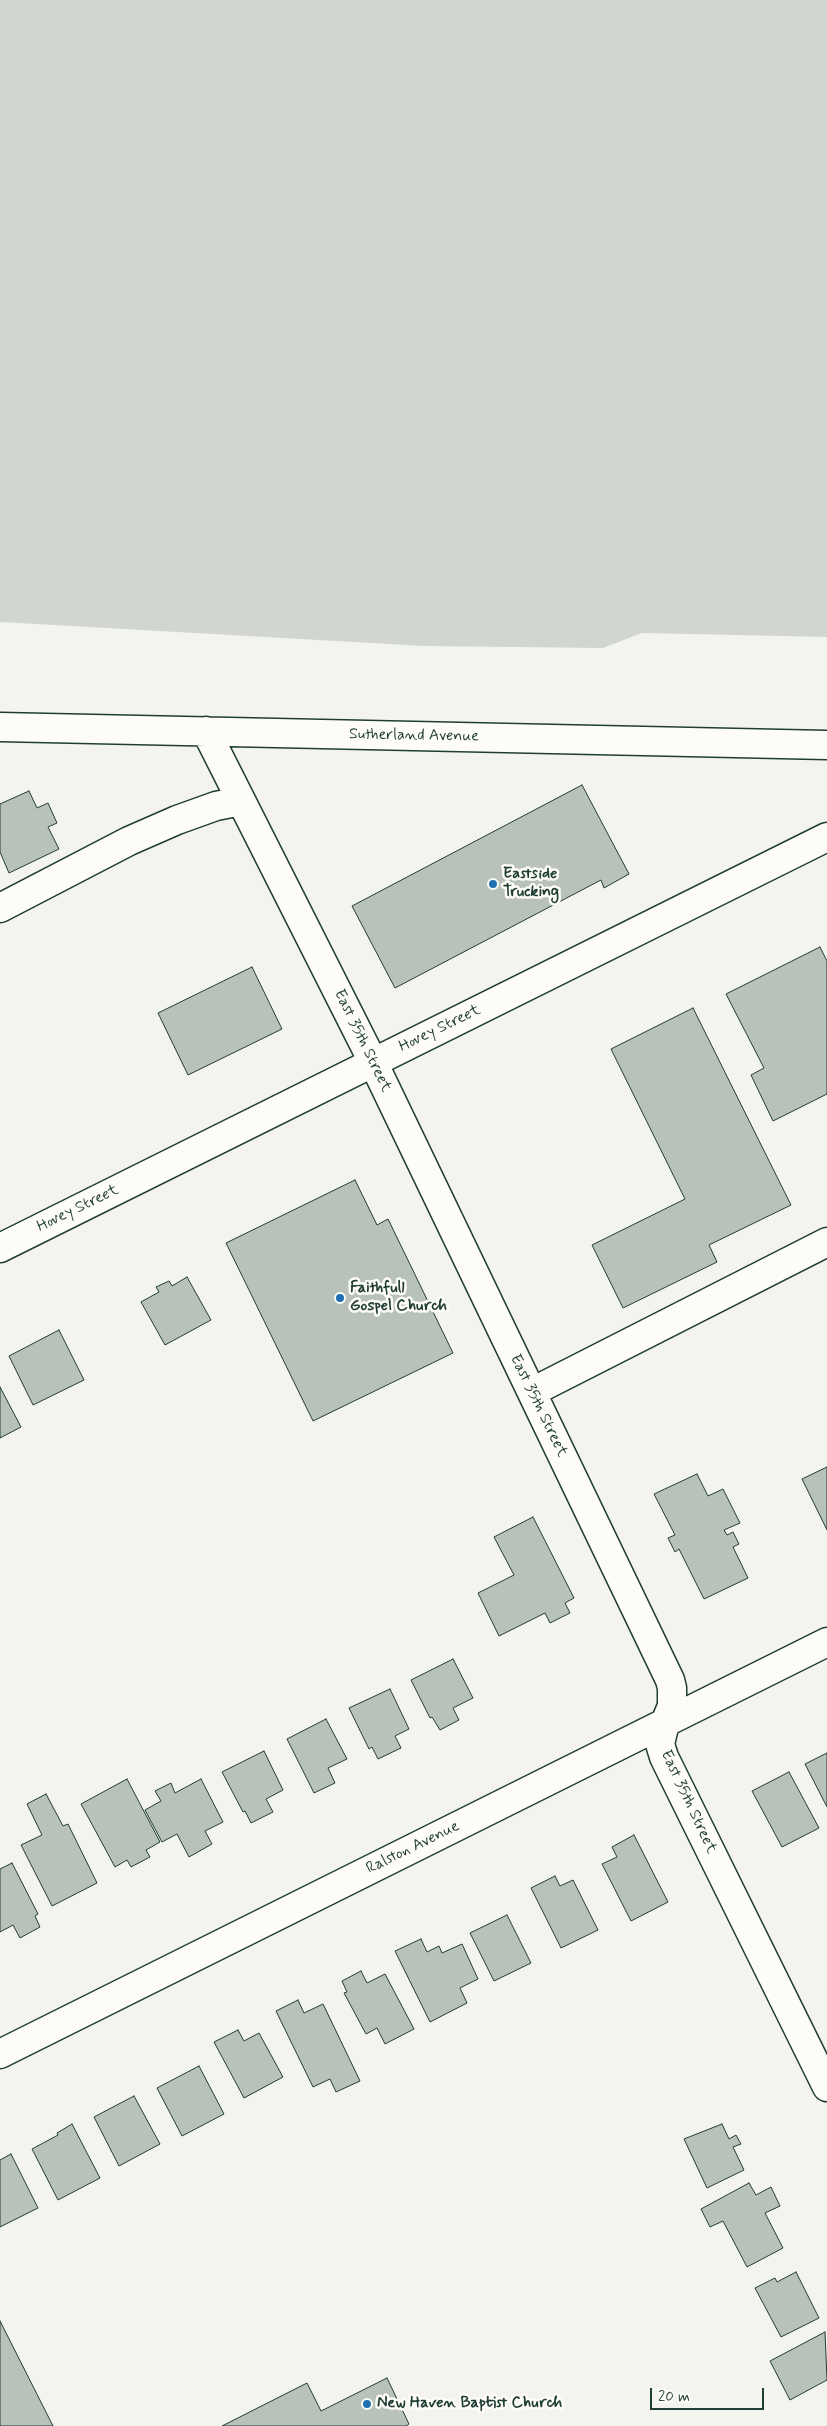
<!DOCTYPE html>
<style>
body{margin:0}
#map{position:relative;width:827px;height:2426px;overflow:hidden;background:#f4f4ef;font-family:Mynerve,sans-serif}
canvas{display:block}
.scale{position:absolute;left:650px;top:2388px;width:114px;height:22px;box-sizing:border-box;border:2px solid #1f3d34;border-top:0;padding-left:6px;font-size:15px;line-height:18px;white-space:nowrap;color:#1f3d34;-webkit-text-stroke:4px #fdfcf7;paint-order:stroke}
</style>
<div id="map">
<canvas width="827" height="2426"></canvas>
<div class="scale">20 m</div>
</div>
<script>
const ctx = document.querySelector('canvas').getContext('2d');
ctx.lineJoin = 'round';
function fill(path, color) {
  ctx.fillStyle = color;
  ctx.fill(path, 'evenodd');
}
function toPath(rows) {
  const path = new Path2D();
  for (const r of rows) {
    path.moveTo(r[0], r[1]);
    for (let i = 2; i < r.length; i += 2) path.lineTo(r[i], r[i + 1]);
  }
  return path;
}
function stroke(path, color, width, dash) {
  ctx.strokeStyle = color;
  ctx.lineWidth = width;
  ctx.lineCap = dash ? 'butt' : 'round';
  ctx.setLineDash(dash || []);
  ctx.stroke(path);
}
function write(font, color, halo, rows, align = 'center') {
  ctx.font = font + ' Mynerve,sans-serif';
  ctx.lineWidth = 5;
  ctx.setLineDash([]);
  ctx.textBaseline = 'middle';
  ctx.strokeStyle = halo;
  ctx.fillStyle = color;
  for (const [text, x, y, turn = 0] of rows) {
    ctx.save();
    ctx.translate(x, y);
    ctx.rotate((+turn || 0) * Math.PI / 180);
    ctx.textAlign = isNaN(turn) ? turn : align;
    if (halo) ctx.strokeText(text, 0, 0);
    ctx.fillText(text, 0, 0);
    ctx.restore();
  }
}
const green = toPath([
 [0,0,827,0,827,637,642,633,603,648,425,646,0,622]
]);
const building = toPath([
 [582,785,629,874,604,888,601,880,395,988,352,906,582,785],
 [29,791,37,808,48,803,57,823,48,827,59,849,9,873,0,852,0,804,29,791],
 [820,947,827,961,827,1094,773,1121,751,1075,764,1068,726,994,820,947],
 [252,967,282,1029,188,1075,158,1013,252,967],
 [693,1008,791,1205,709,1245,717,1262,623,1308,592,1245,685,1199,611,1049,693,1008],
 [355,1180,377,1225,388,1219,453,1353,313,1421,226,1243,355,1180],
 [187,1277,211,1320,165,1345,141,1302,159,1292,156,1287,169,1281,172,1286,187,1277],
 [59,1330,84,1380,33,1405,9,1356,59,1330],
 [0,1387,21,1427,0,1438,0,1387],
 [827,1467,827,1530,802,1479,827,1467],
 [697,1474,708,1496,723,1489,740,1523,724,1530,727,1535,733,1532,739,1544,733,1547,748,1578,704,1599,679,1549,675,1552,668,1538,675,1535,654,1494,697,1474],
 [533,1517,574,1598,565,1603,570,1613,550,1623,545,1613,499,1636,478,1593,514,1575,494,1537,533,1517],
 [453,1659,473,1698,453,1708,459,1720,440,1730,432,1717,430,1718,411,1680,453,1659],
 [390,1689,409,1729,395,1736,401,1748,378,1759,372,1747,369,1749,349,1708,390,1689],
 [326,1719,347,1759,328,1768,335,1783,314,1793,287,1739,326,1719],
 [264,1751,283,1790,266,1799,273,1812,251,1823,245,1811,243,1812,222,1772,264,1751],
 [827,1753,827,1807,805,1764,827,1753],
 [789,1772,819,1828,782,1847,752,1791,789,1772],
 [127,1779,160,1842,146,1850,150,1857,131,1867,127,1860,115,1867,81,1804,127,1779],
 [201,1779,223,1822,205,1831,212,1844,189,1857,177,1834,162,1842,145,1810,161,1801,155,1791,171,1783,175,1793,201,1779],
 [46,1794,63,1826,68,1824,97,1883,52,1906,21,1845,42,1835,27,1804,46,1794],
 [634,1835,668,1902,631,1921,602,1864,617,1857,612,1847,634,1835],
 [12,1863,38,1914,35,1916,40,1927,20,1938,13,1925,0,1932,0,1869,12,1863],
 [555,1876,560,1886,573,1880,598,1930,561,1948,531,1888,555,1876],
 [507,1915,531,1963,494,1981,470,1933,507,1915],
 [421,1939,427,1952,439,1946,442,1953,462,1944,478,1979,460,1988,467,2003,430,2022,395,1951,421,1939],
 [361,1971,367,1983,385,1974,414,2029,385,2044,377,2028,366,2034,344,1993,347,1992,342,1981,361,1971],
 [298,2000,304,2013,323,2004,360,2081,336,2092,330,2079,313,2087,276,2011,298,2000],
 [238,2030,244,2041,259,2033,283,2077,244,2098,214,2042,238,2030],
 [199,2066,224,2114,182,2136,157,2088,199,2066],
 [134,2096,160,2144,119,2166,94,2117,134,2096],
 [72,2124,100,2178,58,2200,32,2149,58,2135,57,2133,72,2124],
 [722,2124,729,2139,736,2135,741,2144,733,2147,744,2170,707,2188,684,2139,722,2124],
 [11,2154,38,2208,0,2227,0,2160,11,2154],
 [749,2183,756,2195,771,2187,780,2206,765,2213,783,2248,747,2267,723,2221,710,2227,701,2209,749,2183],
 [796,2272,819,2318,781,2337,755,2288,775,2278,777,2282,796,2272],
 [0,2321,53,2426,0,2426,0,2321],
 [825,2332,827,2380,790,2400,770,2361,825,2332],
 [387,2378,409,2424,406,2426,222,2426,307,2383,321,2411,387,2378]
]);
const minor = toPath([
 [0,727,827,745],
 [206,731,373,1062,670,1680,672,1688,672,1706,665,1723,660,1744,664,1757,827,2087],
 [0,908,129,841,177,820,216,806,241,801],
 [0,1248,827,837],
 [532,1392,827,1242],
 [0,2054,827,1642]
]);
const markers = [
 [493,884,5,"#1f6fb2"],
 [340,1298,5,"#1f6fb2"],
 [367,2404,5,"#1f6fb2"]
];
const streetNames = [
 ["Sutherland Avenue",414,736,1],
 ["Hovey Street",440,1029,-26],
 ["East 35th Street",362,1041,64],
 ["Hovey Street",78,1209,-26],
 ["East 35th Street",538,1406,64],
 ["East 35th Street",688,1802,65],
 ["Ralston Avenue",413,1848,-26]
];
const poiNames = [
 ["Eastside",503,875],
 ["Trucking",503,893],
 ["Faithfull",350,1289],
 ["Gospel Church",350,1307],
 ["New Haven Baptist Church",377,2404]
];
fill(green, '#d1d6d1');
fill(building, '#b9c1bb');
stroke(building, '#1f3d34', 1);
stroke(minor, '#1f3d34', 31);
stroke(minor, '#fdfcf7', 28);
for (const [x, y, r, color] of markers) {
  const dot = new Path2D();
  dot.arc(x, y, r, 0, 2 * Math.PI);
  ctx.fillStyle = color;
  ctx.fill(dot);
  stroke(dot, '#fdfcf7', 2);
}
write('16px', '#1f3d34', '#fdfcf7', streetNames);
write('bold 16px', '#1f3d34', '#fdfcf7', poiNames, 'left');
</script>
